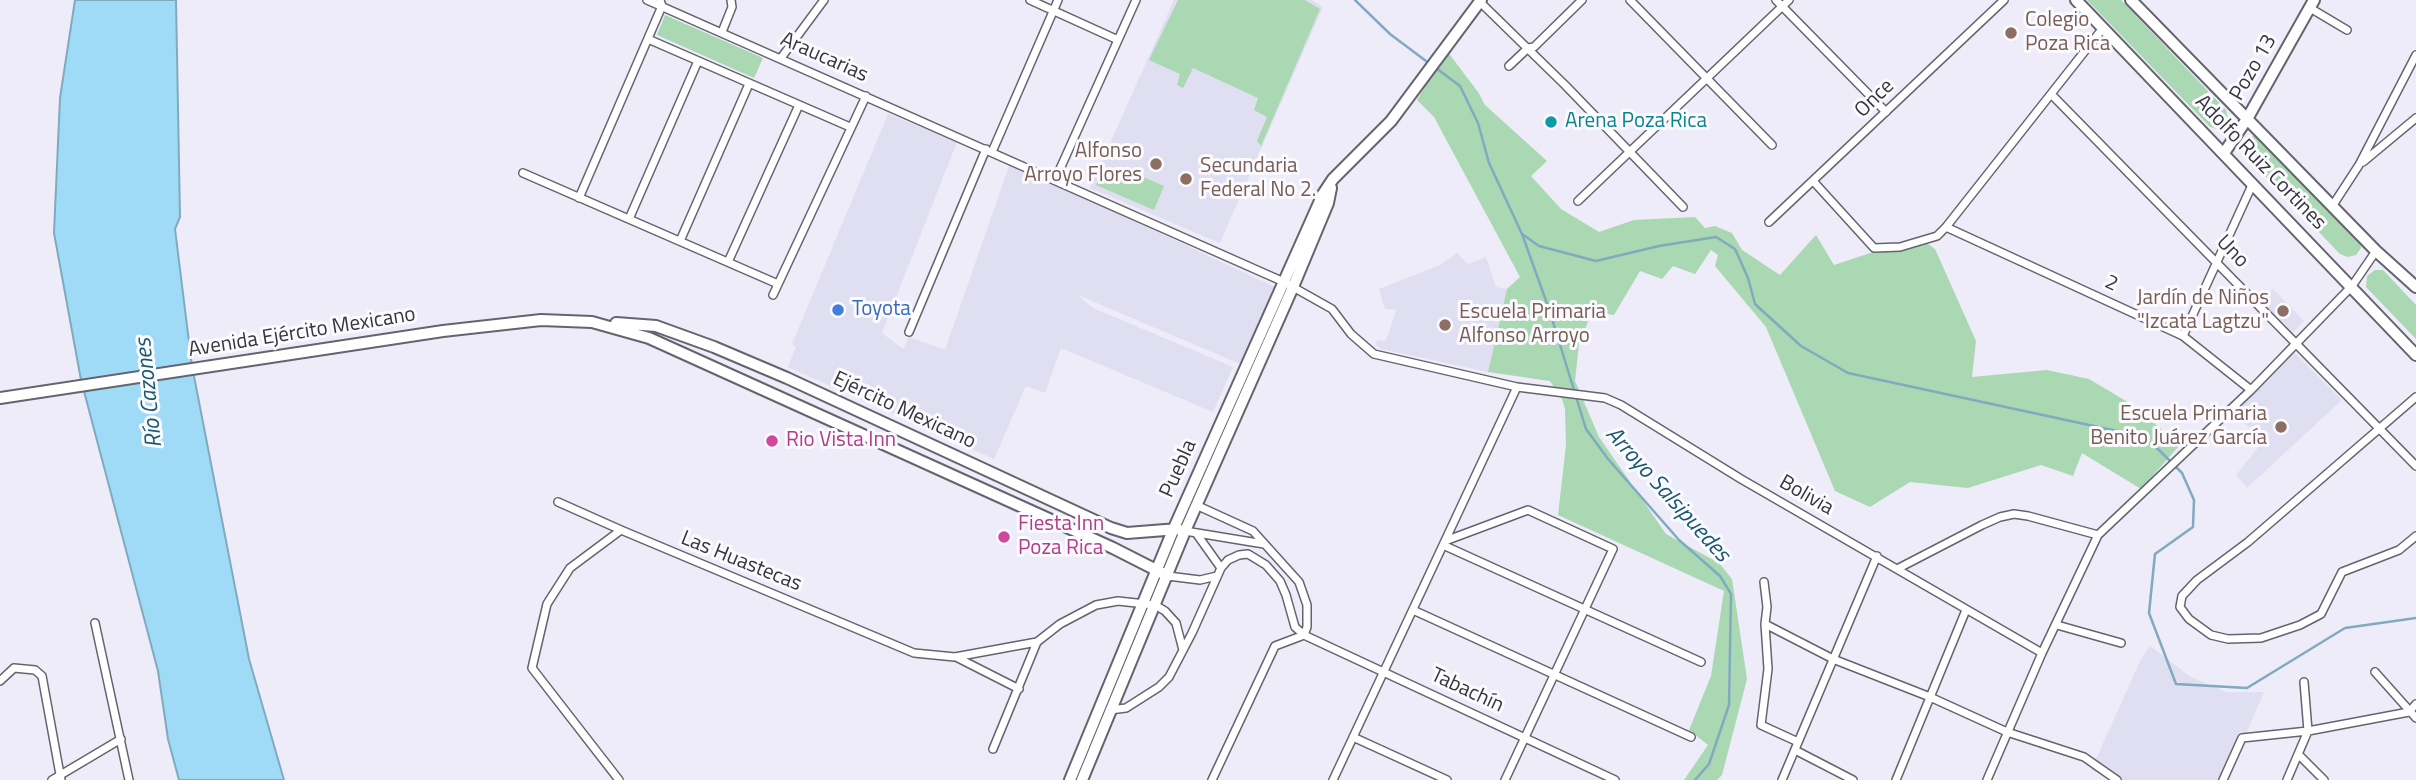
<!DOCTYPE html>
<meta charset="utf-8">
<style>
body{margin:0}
canvas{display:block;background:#edecf8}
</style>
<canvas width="2416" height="780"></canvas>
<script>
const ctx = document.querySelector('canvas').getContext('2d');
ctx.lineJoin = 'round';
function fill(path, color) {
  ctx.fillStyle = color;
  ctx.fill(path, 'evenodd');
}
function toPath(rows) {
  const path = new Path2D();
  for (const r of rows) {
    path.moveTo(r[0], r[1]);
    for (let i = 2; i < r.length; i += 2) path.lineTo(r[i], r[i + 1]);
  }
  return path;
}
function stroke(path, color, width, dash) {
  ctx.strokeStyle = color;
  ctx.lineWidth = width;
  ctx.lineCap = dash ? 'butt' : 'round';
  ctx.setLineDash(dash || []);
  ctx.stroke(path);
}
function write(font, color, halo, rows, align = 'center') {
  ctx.font = font + ' "Titillium Web",sans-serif';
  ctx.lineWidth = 6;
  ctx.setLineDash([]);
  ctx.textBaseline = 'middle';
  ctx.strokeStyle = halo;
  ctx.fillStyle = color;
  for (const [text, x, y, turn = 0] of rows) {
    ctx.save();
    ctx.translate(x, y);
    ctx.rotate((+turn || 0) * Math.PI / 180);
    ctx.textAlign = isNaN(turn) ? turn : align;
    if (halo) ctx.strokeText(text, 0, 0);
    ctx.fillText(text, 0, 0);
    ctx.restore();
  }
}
const built = toPath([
 [1174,0,1312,0,1323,7,1220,243,1090,188],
 [888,114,957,142,882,333,903,349,909,337,945,350,1010,163,1275,287,1240,364,1078,295,1093,308,1233,367,1213,412,1061,348,1045,393,1026,386,994,459,788,367,796,347,792,344],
 [1457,253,1468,264,1486,257,1496,287,1507,289,1488,372,1381,349,1376,345,1377,340,1386,341,1396,310,1385,309,1379,289,1440,265],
 [2273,289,2304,321,2293,332,2261,301],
 [2294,352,2342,400,2247,488,2236,475,2265,439,2233,415],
 [2150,646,2191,677,2226,692,2264,692,2226,780,2113,780,2091,770,2142,657]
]);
const green = toPath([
 [1178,0,1305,0,1320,9,1261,146,1257,141,1267,117,1254,110,1258,98,1193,68,1183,88,1177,85,1180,74,1149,60],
 [2087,0,2121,0,2226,110,2228,119,2225,126,2218,129,2210,127],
 [665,15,763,58,754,78,657,35],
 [1447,51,1478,92,1485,105,1547,161,1531,176,1561,209,1599,232,1634,220,1695,217,1705,228,1715,226,1732,233,1742,250,1780,275,1816,235,1834,265,1918,237,1935,249,1976,341,1972,377,2047,370,2089,379,2131,404,2180,445,2141,489,2082,453,2073,476,2041,465,1968,488,1910,482,1870,507,1835,491,1766,327,1715,266,1718,255,1711,250,1695,274,1673,266,1662,279,1640,271,1614,315,1592,312,1579,344,1575,381,1599,437,1666,534,1719,563,1732,579,1747,679,1722,775,1717,780,1684,780,1708,745,1689,730,1711,676,1724,591,1558,515,1566,445,1565,409,1562,399,1550,381,1488,372,1507,289,1520,277,1434,117,1417,100],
 [2253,136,2257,136,2359,239,2361,248,2356,255,2348,257,2340,254,2243,153,2244,143],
 [1127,170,1164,186,1154,210,1096,185,1102,171,1122,179],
 [2375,270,2383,270,2416,305,2416,339,2366,287,2367,276]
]);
const water = toPath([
 [75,0,176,0,180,217,175,229,192,366,249,659,284,780,179,780,168,739,158,671,81,380,54,233,60,98,75,0]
]);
const stream = toPath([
 [1355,0,1390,34,1430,64],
 [1436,68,1460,86,1478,123,1489,163,1522,234,1549,309,1586,429,1608,459,1679,540,1720,576,1731,594,1729,705,1709,764,1695,780],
 [1522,234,1539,246,1596,261,1659,246,1716,237,1735,249,1748,278,1755,304,1801,346,1848,373,2140,436,2153,444,2182,473,2194,500,2193,527,2155,554,2149,613,2176,684,2247,688,2345,628,2416,618]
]);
const street = toPath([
 [647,0,1284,282,1332,309,1351,334,1374,354,1517,387,1605,398,1621,405,1741,479,2042,653],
 [1030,0,1118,40],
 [1630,0,1772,145],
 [1776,0,1886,112],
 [1480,2,1565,85,1683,207],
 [2310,8,2347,30],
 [722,32,732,7,731,0],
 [648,39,850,127],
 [781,58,824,0],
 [1509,66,1528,48,1534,47,1582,0],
 [2051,94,2416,466],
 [992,152,1058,0],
 [2363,162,2416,118],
 [523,173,778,284],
 [1055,180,1136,0],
 [1814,182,1874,248,1900,247,1937,236,1946,227,2103,28],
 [579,198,662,6,660,0],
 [1578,201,1789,0],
 [2333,205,2359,165,2416,55],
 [629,219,698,61],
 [1769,222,2004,0],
 [1946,227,2183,336,2251,390],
 [680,241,749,84],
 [728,262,799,105],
 [773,295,866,96],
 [909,332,986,149],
 [2183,336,2253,183],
 [2416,397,2248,542,2197,580,2182,596,2180,607,2189,619,2211,635,2228,639,2261,638,2300,625,2321,614,2342,572,2399,550,2416,536],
 [558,502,621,530],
 [1196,505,1253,531,1299,582,1307,605,1307,627,1304,635],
 [1185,531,1264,544],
 [1196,533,1221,568],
 [1445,541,1528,510,1613,549,1505,780],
 [1443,545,1701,662],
 [1897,569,1982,525,2000,517,2014,514,2028,516,2098,535],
 [1168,576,1200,580,1217,576],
 [1764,582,1767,607,1765,624,1768,669,1761,725,1798,742],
 [1413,610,1691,737],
 [95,623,129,780],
 [1765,624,1833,659,1930,697,2007,732,2084,757,2117,780],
 [2057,625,2121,643],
 [956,657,1019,689],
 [2375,672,2416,718],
 [0,681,14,668,35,670,42,676,61,780],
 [1110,710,1126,708,1159,687,1169,677,1192,633,1221,568,1228,560,1239,555,1248,554,1266,565,1280,581,1286,595,1295,627,1304,635,1615,780],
 [1353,737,1447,780],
 [993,749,1037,642],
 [1795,750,1853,780],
 [2299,755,2324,780],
 [52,780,121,739],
 [619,780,532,668,547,604,570,568,621,530,914,653,955,657,1037,642,1060,624,1096,605,1118,601,1155,605,1165,611,1176,623,1183,650],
 [1212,780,1275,646,1304,635],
 [1333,780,1517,387],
 [1782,780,1877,556],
 [1896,780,1966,610],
 [1987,780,2042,653,2098,535,2251,390,2352,286,2376,251],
 [2223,780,2242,738,2308,731,2409,712,2416,704],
 [2287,780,2308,731,2304,682]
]);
const secondary = toPath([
 [2076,0,2416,355],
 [2131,0,2376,251,2416,287],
 [2224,153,2247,119,2314,0],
 [616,323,656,326,714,347,787,378,1111,528,1127,533,1178,529],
 [0,398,443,331,541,320,592,322,649,338,1113,548,1168,576],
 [1070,780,1174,528,1323,194,1333,179,1391,121,1481,0],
 [1082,780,1185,531,1293,287,1328,203,1331,188]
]);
const markers = [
 [2011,33,7,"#8d6e63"],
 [1551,122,7,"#0f9aa8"],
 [1156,164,7,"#8d6e63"],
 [1186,179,7,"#8d6e63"],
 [838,310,7,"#3f7fe0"],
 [2283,311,7,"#8d6e63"],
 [1445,325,7,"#8d6e63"],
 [2281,427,7,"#8d6e63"],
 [772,441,7,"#d1479c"],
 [1004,537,7,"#d1479c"]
];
const educationNames = [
 ["Colegio",2025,21],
 ["Poza Rica",2025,45],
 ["Alfonso",1142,152,"right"],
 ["Arroyo Flores",1142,176,"right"],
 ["Secundaria",1200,167],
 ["Federal No 2.",1200,191],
 ["Jardín de Niños",2269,299,"right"],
 ["\"Izcata Lagtzu\"",2269,323,"right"],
 ["Escuela Primaria",1459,313],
 ["Alfonso Arroyo",1459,337],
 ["Escuela Primaria",2267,415,"right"],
 ["Benito Juárez García",2267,439,"right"]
];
const streetNames = [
 ["Araucarias",824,58,24],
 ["Pozo 13",2254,68,-60],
 ["Once",1875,99,-44],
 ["Adolfo Ruiz Cortines",2260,163,46],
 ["Uno",2232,252,46],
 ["2",2111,284,25],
 ["Avenida Ejército Mexicano",302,333,-9],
 ["Ejército Mexicano",904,411,25],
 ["Puebla",1179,469,-66],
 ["Bolivia",1806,496,30],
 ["Las Huastecas",741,562,22],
 ["Tabachín",1467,691,25]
];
const cultureNames = [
 ["Arena Poza Rica",1565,122]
];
const shopNames = [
 ["Toyota",852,310]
];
const hotelNames = [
 ["Rio Vista Inn",786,441],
 ["Fiesta Inn",1018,525],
 ["Poza Rica",1018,549]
];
const waterNames = [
 ["Río Cazones",150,393,-96],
 ["Arroyo Salsipuedes",1667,495,48]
];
fill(built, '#e0dff1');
fill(green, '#a9d8b2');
fill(water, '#9fdbf7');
stroke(water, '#80aabf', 2);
stroke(stream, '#80aabf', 2.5);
stroke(street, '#65646e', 10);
stroke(secondary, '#65646e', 14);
stroke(street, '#fff', 7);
stroke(secondary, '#fff', 10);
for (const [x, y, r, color] of markers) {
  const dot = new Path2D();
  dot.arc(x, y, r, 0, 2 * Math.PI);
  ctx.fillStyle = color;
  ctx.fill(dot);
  stroke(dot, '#fafaff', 2.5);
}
write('21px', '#785e54', '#fafaff', educationNames, 'left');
write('21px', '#37373b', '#fafaff', streetNames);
write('21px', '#0d838f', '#fafaff', cultureNames, 'left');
write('21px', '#366cbe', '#fafaff', shopNames, 'left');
write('21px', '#b23c85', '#fafaff', hotelNames, 'left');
write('italic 23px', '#19576e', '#fafaff', waterNames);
</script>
